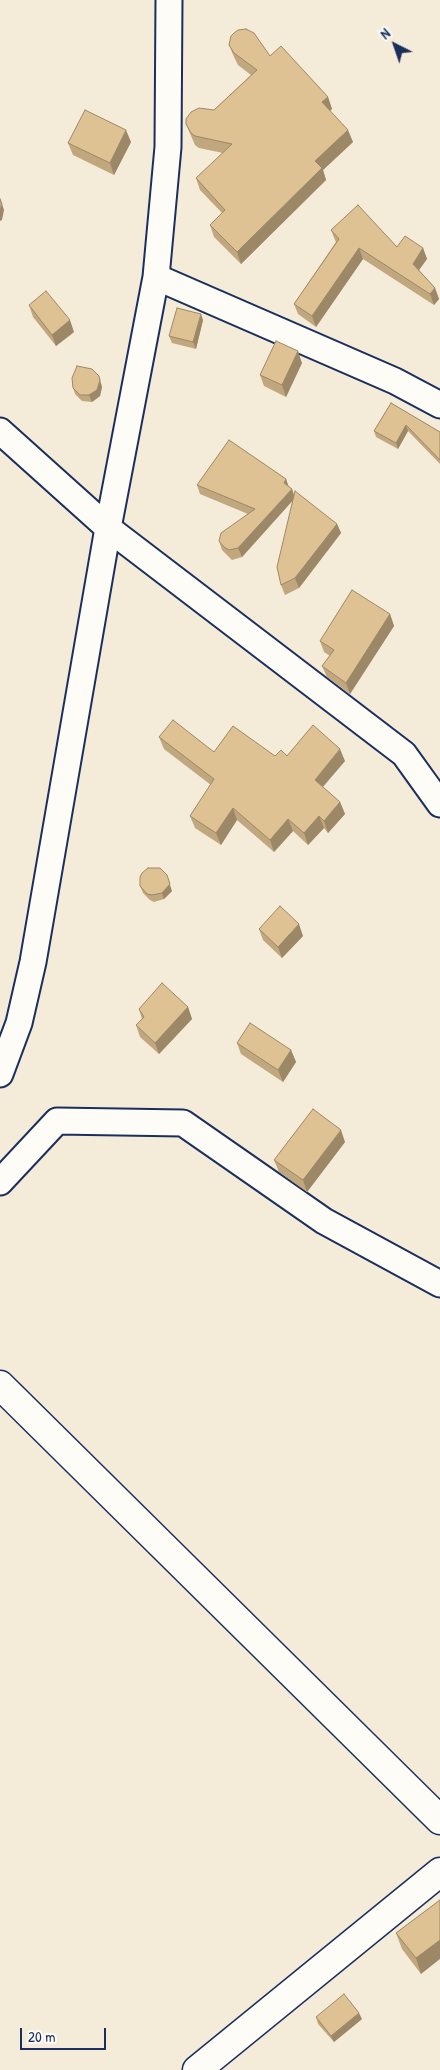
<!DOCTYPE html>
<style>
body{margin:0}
#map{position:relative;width:440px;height:2070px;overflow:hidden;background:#f4ebd9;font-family:"Patrick Hand",sans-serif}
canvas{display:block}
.north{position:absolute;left:370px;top:20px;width:50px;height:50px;-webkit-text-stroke:4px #fdfcf7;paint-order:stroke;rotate:319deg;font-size:14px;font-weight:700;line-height:20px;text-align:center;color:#1b2f5e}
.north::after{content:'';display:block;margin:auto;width:18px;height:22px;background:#1b2f5e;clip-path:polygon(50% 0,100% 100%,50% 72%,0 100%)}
.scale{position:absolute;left:20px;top:2028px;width:86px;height:22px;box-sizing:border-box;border:2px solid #1b2f5e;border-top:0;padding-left:6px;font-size:15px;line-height:18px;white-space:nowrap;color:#1b2f5e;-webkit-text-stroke:4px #fdfcf7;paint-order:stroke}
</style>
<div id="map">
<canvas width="440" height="2070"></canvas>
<div class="north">N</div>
<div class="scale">20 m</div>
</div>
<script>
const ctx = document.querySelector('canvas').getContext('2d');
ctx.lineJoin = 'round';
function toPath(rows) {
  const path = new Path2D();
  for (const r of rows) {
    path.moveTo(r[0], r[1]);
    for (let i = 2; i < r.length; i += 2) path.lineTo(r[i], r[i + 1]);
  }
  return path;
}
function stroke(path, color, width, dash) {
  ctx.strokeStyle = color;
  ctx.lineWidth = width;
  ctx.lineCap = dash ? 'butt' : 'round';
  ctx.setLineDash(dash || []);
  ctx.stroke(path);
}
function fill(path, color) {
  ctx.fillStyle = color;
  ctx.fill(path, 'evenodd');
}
const minor = toPath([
 [156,277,395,381,440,405],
 [0,431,108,528,404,754,440,804],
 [0,1074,19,1023,33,962,108,528,156,277,168,147,169,0],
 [0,1182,57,1121,183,1123,324,1221,440,1284]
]);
const tertiary = toPath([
 [0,1385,440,1820],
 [197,2070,440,1872]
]);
const wall = toPath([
 [229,45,270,56,328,97,332,109,330,111,353,142,323,170,326,180,241,264,214,237,210,225,222,213,200,190,196,178,223,153,199,148,195,145,186,124,214,110,251,75,238,65,234,57],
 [131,142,114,175,73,155,68,143],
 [331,230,397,247,423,248,427,259,419,270,435,288,439,299,434,305,363,259,316,327,298,314,294,304,336,242,335,240],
 [29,305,74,332,56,346,33,317],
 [203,320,196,349,172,343,169,336],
 [302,363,286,397,264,386,260,375],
 [102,387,100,396,92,402,82,401,75,394,73,388],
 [391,403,440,432,440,464,408,431,398,449,376,437,374,431],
 [286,479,289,487,292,489,294,496,337,524,341,533,299,588,285,595,281,585,293,500,242,557,232,560,222,550,219,541,248,514,200,494,197,485],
 [390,614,394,626,350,694,327,677,322,666,330,656,324,652,320,641],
 [159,737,214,752,275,756,287,756,345,761,323,787,340,802,345,814,328,833,324,828,308,845,293,831,274,852,237,820,221,845,195,828,190,816,211,785,164,749],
 [140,886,172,891,164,899,154,902,150,900,143,893],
 [259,929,303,936,282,958,263,940],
 [188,1007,192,1019,159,1054,140,1037,136,1025,142,1019,139,1009],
 [237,1043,291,1050,296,1062,283,1082,241,1054],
 [345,1142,307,1192,279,1172,274,1160],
 [440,1900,421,1974,402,1949,396,1933],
 [316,2017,362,2019,334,2042,318,2024]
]);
const shadedWall = toPath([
 [328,97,332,109,327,114,322,102],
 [126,130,131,142,114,175,110,163],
 [348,130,353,142,323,170,326,180,241,264,237,252,315,161],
 [2,204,4,210,2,220,0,221,0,211],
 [359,248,363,259,316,327,312,316],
 [423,248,427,259,416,274,413,264],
 [435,288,439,299,434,305,430,294],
 [201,314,203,320,196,349,193,342],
 [70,320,74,332,56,346,52,335],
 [298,351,302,363,286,397,282,385],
 [99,376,102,387,100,396,92,402,89,395],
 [406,425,408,431,398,449,396,443],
 [286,479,289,489,284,483],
 [292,489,295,498,242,557,238,548],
 [337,524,341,533,299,588,295,578],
 [390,614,394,626,350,694,346,683],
 [340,749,345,761,319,791,315,780],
 [340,802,345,814,328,833,324,821],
 [233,808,237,820,221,845,216,833],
 [319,816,324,828,308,845,304,833],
 [288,819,293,831,274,852,270,840],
 [169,882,172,891,164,899,162,893],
 [299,924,303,936,282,958,278,947],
 [188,1007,192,1019,159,1054,155,1043],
 [291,1050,296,1062,283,1082,278,1070],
 [341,1130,345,1142,307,1192,303,1180],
 [440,1940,440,1959,421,1974,416,1958],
 [359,2013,362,2019,334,2042,331,2036]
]);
const building = toPath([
 [246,29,254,33,270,56,281,46,328,97,322,102,348,130,315,161,322,168,237,252,210,225,225,210,196,178,232,144,195,136,191,133,186,124,186,119,191,112,199,108,214,110,257,70,234,53,229,45,231,36,234,33,238,30,246,29],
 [85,110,126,130,110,163,68,143,85,110],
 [0,199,2,204,0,211,0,199],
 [358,205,397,247,405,236,423,248,413,264,435,288,430,294,359,248,312,316,294,304,339,239,331,230,358,205],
 [46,291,70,320,52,335,29,305,46,291],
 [177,308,201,314,193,342,169,336,177,308],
 [276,341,298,351,282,385,260,375,276,341],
 [77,366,92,369,99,376,100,380,97,390,89,395,80,395,73,388,72,378,77,366],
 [391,403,440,432,440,460,406,425,396,443,374,431,391,403],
 [229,440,286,479,284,483,292,489,238,548,229,550,224,547,219,541,221,533,255,509,197,485,229,440],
 [295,491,337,524,295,578,281,585,277,567,295,491],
 [352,590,390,614,346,683,322,666,334,650,320,641,352,590],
 [173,720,214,752,233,726,275,756,281,750,287,756,313,725,340,749,315,780,340,802,324,821,319,816,304,833,288,819,270,840,233,808,216,833,190,816,214,779,159,737,173,720],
 [148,868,160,868,167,875,170,884,162,893,152,895,147,894,140,886,140,877,142,873,148,868],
 [280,906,299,924,278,947,259,929,280,906],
 [162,983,188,1007,155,1043,136,1025,144,1017,139,1009,162,983],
 [250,1023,291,1050,278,1070,237,1043,250,1023],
 [313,1109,341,1130,303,1180,274,1160,313,1109],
 [440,1900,440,1940,416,1958,396,1933,440,1900],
 [344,1994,359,2013,331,2036,316,2017,344,1994]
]);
stroke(minor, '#1b2f5e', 29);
stroke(tertiary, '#1b2f5e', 31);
stroke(minor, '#fdfcf7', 25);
stroke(tertiary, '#fdfcf7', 28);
fill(wall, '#c0a77e');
fill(shadedWall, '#9c8867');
fill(building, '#dfc293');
stroke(building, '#9c8867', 1);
</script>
